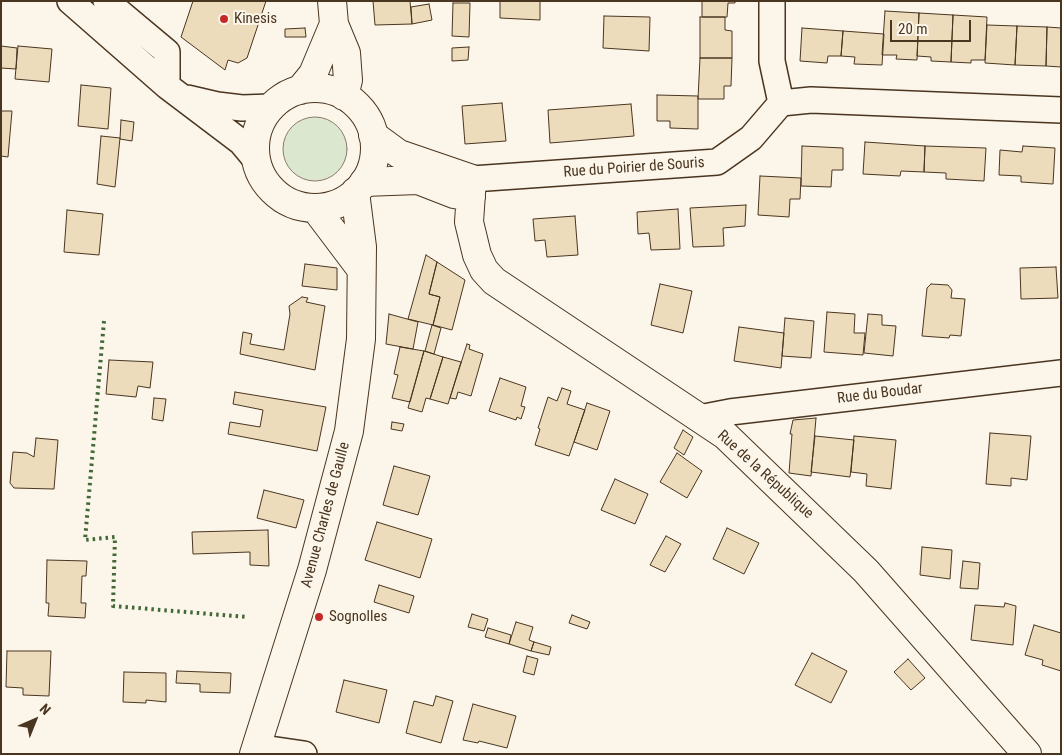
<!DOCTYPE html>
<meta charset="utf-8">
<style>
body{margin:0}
#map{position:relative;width:1062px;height:755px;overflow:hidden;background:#fbf6e9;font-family:"Roboto Condensed",sans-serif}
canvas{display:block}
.frame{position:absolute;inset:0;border:2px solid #4a3520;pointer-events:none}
.north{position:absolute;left:10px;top:695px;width:50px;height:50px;-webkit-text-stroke:4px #fbf6e9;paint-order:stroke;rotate:44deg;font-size:14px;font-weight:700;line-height:20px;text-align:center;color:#4a3520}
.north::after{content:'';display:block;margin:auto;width:18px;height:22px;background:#4a3520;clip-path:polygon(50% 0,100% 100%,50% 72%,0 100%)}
.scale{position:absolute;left:890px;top:20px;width:81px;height:22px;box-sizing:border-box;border:2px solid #4a3520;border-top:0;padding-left:6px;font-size:15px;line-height:18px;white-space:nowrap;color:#4a3520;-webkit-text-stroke:4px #fbf6e9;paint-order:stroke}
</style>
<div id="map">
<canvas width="1062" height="755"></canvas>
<div class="frame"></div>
<div class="north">N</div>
<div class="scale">20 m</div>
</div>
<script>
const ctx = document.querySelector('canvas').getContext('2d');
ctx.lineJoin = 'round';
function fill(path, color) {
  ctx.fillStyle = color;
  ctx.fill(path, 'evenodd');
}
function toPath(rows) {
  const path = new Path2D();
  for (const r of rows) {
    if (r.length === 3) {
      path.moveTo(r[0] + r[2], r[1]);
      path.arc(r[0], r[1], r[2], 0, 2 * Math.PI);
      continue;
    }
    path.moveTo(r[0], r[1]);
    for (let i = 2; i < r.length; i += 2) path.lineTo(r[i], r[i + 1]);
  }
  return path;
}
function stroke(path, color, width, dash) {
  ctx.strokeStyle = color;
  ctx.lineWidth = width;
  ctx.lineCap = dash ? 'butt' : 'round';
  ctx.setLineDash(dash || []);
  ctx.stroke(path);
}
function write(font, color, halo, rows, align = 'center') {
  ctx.font = font + ' "Roboto Condensed",sans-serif';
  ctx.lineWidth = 4;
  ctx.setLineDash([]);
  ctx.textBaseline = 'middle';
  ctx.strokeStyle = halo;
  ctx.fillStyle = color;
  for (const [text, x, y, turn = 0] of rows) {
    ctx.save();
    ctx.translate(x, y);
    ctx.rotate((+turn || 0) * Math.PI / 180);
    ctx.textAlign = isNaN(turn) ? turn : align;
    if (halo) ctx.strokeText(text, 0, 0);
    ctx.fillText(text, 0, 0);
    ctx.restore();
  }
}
const green = toPath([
 [315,149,32]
]);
const building = toPath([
 [193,1,266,1,247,58,238,63,228,60,225,70,181,37,193,1],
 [373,1,410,1,412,24,375,25,373,1],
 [500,1,540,1,540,20,500,18,500,1],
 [702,1,735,1,735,3,728,3,727,17,702,17,702,1],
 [453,3,470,3,469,37,452,36,453,3],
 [429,4,432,20,412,24,411,7,429,4],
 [885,11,919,13,917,60,896,59,897,55,882,55,885,11],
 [919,13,953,15,951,62,931,61,931,57,917,56,919,13],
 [953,15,987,17,985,60,971,60,971,63,951,62,953,15],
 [604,16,650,17,649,51,603,48,604,16],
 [700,17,725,17,725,30,732,31,732,58,700,58,700,17],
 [987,25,1017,26,1015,65,985,63,987,25],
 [1017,26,1047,27,1046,66,1015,65,1017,26],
 [1047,27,1061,28,1061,67,1046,66,1047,27],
 [305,28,306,37,285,37,285,29,305,28],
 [802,28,843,31,841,56,828,56,827,63,800,61,802,28],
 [843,31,884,34,882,65,854,64,855,57,841,56,843,31],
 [1,46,17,48,16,69,1,68,1,46],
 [18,46,52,49,49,82,15,79,18,46],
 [469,47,468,60,452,61,452,48,469,47],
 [700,58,732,58,731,86,724,86,724,99,698,99,700,58],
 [81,85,111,88,108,129,78,126,81,85],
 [657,95,698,96,698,129,670,128,670,121,657,121,657,95],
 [502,103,506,141,465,144,462,106,502,103],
 [631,104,634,136,550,143,548,110,631,104],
 [1,111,12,111,8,157,1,156,1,111],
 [121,120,134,122,132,141,120,139,121,120],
 [101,136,120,138,115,187,97,184,101,136],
 [865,142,925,146,924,172,901,171,900,176,863,174,865,142],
 [802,146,843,148,843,170,832,170,831,187,801,186,802,146],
 [925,146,986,148,984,181,946,179,946,173,924,172,925,146],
 [1023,146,1055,148,1053,184,1021,182,1021,176,999,175,1000,150,1022,152,1023,146],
 [760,176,801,178,800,199,790,199,789,217,758,215,760,176],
 [746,205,745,226,723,228,724,246,693,247,690,208,746,205],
 [678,209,680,249,651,250,649,233,638,234,637,212,678,209],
 [67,210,103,214,99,255,64,252,67,210],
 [575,216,578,255,547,257,545,240,535,241,533,219,575,216],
 [426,255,437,262,429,294,440,297,433,325,408,319,426,255],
 [437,262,465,280,452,330,433,325,440,297,429,294,437,262],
 [305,264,337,268,337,290,302,286,305,264],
 [1056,267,1058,298,1021,299,1020,268,1056,267],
 [660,284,692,291,683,333,651,325,660,284],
 [931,284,948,285,952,290,951,298,965,299,961,336,950,335,949,338,922,336,927,288,931,284],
 [302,297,308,298,306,302,325,306,315,370,240,354,243,332,252,334,250,344,284,350,290,314,289,306,302,297],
 [827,312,855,314,854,333,865,333,863,355,824,352,827,312],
 [389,314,418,322,413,349,386,344,389,314],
 [868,314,882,315,882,325,896,326,893,356,864,353,868,314],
 [785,318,814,321,811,358,782,356,785,318],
 [432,325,441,328,434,354,425,351,432,325],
 [739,327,784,333,781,368,734,361,739,327],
 [467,344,470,345,469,349,483,354,471,396,458,392,456,399,450,398,467,344],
 [400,347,424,351,410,402,392,398,398,375,394,374,400,347],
 [424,351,443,357,430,399,426,398,422,412,408,408,424,351],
 [443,357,461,362,448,404,430,399,443,357],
 [109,360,153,362,150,388,138,386,136,397,106,394,109,360],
 [500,378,526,387,521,406,525,407,521,419,517,417,516,420,489,411,500,378],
 [562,388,571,391,567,404,585,410,569,456,535,445,540,429,538,428,548,397,557,401,562,388],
 [235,392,326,407,317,451,228,434,230,422,260,427,263,410,233,404,235,392],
 [154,398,166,399,163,421,152,419,154,398],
 [587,403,610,411,597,450,574,442,587,403],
 [816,418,811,476,789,473,792,434,790,434,793,420,816,418],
 [392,422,404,424,402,431,391,429,392,422],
 [683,430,693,437,684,455,674,448,683,430],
 [990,433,1031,436,1027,480,1011,478,1011,486,986,484,990,433],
 [815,436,854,440,850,477,811,472,815,436],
 [854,436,896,440,891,489,866,486,867,474,851,472,854,436],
 [36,438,58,440,54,489,14,488,10,483,13,452,27,453,34,457,36,438],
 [677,453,702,471,687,498,660,482,677,453],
 [394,466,430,476,418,515,383,505,394,466],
 [615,479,648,494,635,524,601,510,615,479],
 [264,490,304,500,296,528,257,518,264,490],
 [377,522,432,539,420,578,365,560,377,522],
 [727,528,759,543,744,574,713,559,727,528],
 [268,530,269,566,250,565,250,552,193,554,192,532,268,530],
 [666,536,681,544,665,572,650,565,666,536],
 [922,547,952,550,950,579,920,575,922,547],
 [47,560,87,561,86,576,82,576,81,603,86,603,85,618,48,616,49,603,46,603,47,560],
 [963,561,980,563,978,589,960,588,963,561],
 [379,585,414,596,409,613,374,602,379,585],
 [1005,603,1016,606,1013,645,971,640,975,605,1004,607,1005,603],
 [472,614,488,619,484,631,468,627,472,614],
 [572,615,590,622,587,629,569,623,572,615],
 [516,622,533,627,529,640,534,642,531,651,509,644,516,622],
 [1034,625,1061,633,1061,671,1042,665,1043,660,1025,655,1034,625],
 [488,628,511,635,509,644,485,637,488,628],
 [534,642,551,647,549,655,531,651,534,642],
 [7,651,51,651,49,696,23,695,23,688,6,687,7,651],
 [812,653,847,671,831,703,795,685,812,653],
 [527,656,538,659,534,675,523,672,527,656],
 [908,659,925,678,911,690,894,672,908,659],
 [177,671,231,673,230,693,200,692,200,684,176,683,177,671],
 [124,672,166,673,166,702,146,700,146,703,123,702,124,672],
 [344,680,387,690,379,723,336,712,344,680],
 [436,696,453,701,441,743,406,733,414,701,433,706,436,696],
 [473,704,516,716,507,748,479,741,478,743,463,740,473,704]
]);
const minor = toPath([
 [70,1,167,86,241,142,256,160],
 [106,1,167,52,167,86],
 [772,1,772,61,781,103],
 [187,98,217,105,242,108,271,107],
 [472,179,717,162,751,138,781,103,811,100,1061,110],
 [699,418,730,412,1061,373],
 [256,747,304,754]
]);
const tertiary = toPath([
 [373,135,399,154,472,179,469,222,477,255,484,270,494,281,725,435,866,571,1027,754],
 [364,182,418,180,454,194,471,197]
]);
const primary = toPath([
 [332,1,334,24,346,53,348,80,344,96],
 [315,148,60],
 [300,90,313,74,334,24],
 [315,208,361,269],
 [254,754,312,570,349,431,361,339,362,247,355,192]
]);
const hedge = toPath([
 [104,321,85,540,115,537,113,606,247,617]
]);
const markers = [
 [224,19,5,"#c62828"],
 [319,617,5,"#c62828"]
];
const poiNames = [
 ["Kinesis",234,19],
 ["Sognolles",329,617]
];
const streetNames = [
 ["Rue du Poirier de Souris",634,168,-4],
 ["Rue du Boudar",880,394,-7],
 ["Rue de la République",765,475,42],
 ["Avenue Charles de Gaulle",326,515,-75]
];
fill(green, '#dce7d0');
stroke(green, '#887966', 1);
fill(building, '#ecdcbc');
stroke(building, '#4a3520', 1);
stroke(minor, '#4a3520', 28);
stroke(tertiary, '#4a3520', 30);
stroke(primary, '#4a3520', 30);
stroke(minor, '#fbf6e9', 25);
stroke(tertiary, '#fbf6e9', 28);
stroke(primary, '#fbf6e9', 28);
stroke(hedge, '#436837', 4, [2.5, 4]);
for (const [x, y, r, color] of markers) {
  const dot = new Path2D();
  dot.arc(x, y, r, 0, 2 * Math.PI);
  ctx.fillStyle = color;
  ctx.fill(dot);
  stroke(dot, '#fbf6e9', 2);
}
write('15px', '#4a3520', '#fbf6e9', poiNames, 'left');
write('15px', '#4a3520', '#fbf6e9', streetNames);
</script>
